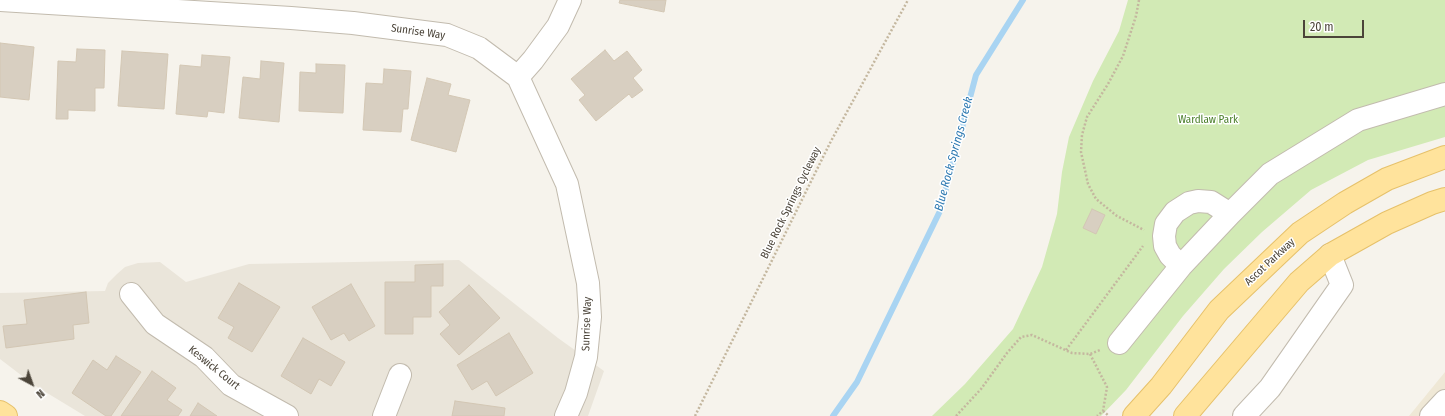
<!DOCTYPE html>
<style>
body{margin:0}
#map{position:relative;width:1445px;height:416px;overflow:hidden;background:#f6f3ec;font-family:"Fira Sans Condensed",sans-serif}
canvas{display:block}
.north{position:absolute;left:12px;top:364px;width:40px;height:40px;-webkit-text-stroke:3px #fff;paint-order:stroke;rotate:139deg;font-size:11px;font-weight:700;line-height:16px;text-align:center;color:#4b4439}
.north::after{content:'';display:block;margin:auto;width:14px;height:18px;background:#4b4439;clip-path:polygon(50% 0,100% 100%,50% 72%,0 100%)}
.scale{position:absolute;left:1303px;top:20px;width:61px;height:18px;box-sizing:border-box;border:2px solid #4b4439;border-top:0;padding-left:5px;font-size:12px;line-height:14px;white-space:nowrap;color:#4b4439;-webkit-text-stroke:3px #fff;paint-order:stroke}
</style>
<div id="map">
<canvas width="1445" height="416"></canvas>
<div class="north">N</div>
<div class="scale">20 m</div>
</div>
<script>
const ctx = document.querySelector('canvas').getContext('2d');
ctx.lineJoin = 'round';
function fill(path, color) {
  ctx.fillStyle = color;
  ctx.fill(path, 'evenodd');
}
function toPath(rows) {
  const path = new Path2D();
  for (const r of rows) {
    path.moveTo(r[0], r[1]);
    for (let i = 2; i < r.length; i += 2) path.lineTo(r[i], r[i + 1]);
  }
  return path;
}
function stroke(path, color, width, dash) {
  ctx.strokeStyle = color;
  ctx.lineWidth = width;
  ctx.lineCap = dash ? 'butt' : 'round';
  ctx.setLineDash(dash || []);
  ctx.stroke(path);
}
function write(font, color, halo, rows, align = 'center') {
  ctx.font = font + ' "Fira Sans Condensed",sans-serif';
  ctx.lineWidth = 3;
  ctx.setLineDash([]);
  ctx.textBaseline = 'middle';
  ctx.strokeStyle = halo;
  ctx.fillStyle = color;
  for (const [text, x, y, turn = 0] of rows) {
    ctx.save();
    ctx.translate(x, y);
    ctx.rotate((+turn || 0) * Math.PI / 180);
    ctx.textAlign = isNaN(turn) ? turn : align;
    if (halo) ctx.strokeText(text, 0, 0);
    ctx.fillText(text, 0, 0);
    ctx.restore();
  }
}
const residential = toPath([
 [459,260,558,338,604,371,588,416,85,416,34,385,0,359,0,293,105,291,108,283,117,274,125,267,138,263,160,262,186,282,249,264]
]);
const education = toPath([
 [1445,372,1445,416,1409,416]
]);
const green = toPath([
 [1128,0,1445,0,1445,137,1368,160,1311,190,1262,232,1224,269,1183,316,1126,390,1101,416,932,416,965,384,1013,329,1042,267,1057,214,1062,172,1069,137,1093,81,1119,31]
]);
const stream = toPath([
 [833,416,857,382,940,211,976,75,1023,0]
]);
const building = toPath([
 [620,0,666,0,664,12,619,3,620,0],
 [0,43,34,47,29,100,0,97,0,43],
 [77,49,105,50,104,88,95,88,95,111,68,110,68,119,56,119,58,61,76,62,77,49],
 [605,50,614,61,627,51,642,70,633,78,643,90,632,98,629,94,596,121,579,100,585,95,571,79,605,50],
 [122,51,168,54,164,109,118,106,122,51],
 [202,55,230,57,224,113,208,111,207,117,176,114,180,65,201,67,202,55],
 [261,61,284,63,279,122,239,118,243,77,260,79,261,61],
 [316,64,345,65,343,113,299,111,300,72,316,73,316,64],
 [384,69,411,71,408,109,403,109,401,132,363,130,366,83,383,84,384,69],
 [427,78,451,84,448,95,470,100,456,152,411,140,427,78],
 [1092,209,1105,215,1096,234,1083,228,1092,209],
 [443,264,443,286,431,286,431,317,413,317,413,334,385,334,385,282,415,282,415,265,443,264],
 [239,283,280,307,252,352,228,338,234,327,218,318,239,283],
 [351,284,375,326,349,341,344,333,331,340,312,307,351,284],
 [469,285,500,318,459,355,440,334,450,325,439,312,469,285],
 [86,292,89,323,73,325,74,339,6,348,3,326,27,324,24,300,86,292],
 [509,333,533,373,496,396,487,381,472,390,457,365,509,333],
 [303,338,345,362,331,386,319,379,311,394,281,376,303,338],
 [116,356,141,372,111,416,106,416,72,393,93,360,107,370,116,356],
 [152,371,176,388,167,400,182,410,178,416,121,416,152,371],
 [455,401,505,408,504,416,452,416,455,401],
 [198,403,217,416,190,416,198,403]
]);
const path = toPath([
 [1139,0,1136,16,1123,56,1108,84,1087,117,1082,135,1081,152,1088,184,1096,199,1117,216,1144,230],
 [1066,350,1143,246],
 [1090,354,1107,387,1103,411,1097,416],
 [1103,411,1109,416],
 [695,416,830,143,908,0],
 [956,416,981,389,1007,353,1021,337,1032,335,1072,353,1090,354,1100,350]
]);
const minor = toPath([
 [0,0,291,18,353,23,447,35,479,48,518,77,567,184,588,283,590,317,586,357,576,393,566,416],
 [518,77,533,60,558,26,570,0],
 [1181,266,1230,214],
 [131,294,155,324,204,357,231,385,287,416],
 [1119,343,1181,266,1170,255,1165,246,1164,236,1166,224,1175,212,1189,203,1198,201,1211,202,1230,214,1270,174,1358,120,1445,94],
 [384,416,400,375],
 [1244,416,1270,388,1342,285,1330,255],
 [1431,416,1445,401]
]);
const major = toPath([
 [0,412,6,416],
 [1134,416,1161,386,1219,310,1300,233,1345,203,1387,179,1445,157],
 [1185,416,1299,282,1330,255,1387,223,1432,203,1445,199]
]);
const streetNames = [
 ["Sunrise Way",418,32,8],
 ["Blue Rock Springs Cycleway",791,203,-64],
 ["Ascot Parkway",1270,262,-43],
 ["Sunrise Way",587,324,-88],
 ["Keswick Court",214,368,39]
];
const parkNames = [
 ["Wardlaw Park",1208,120]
];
const waterNames = [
 ["Blue Rock Springs Creek",954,154,-75]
];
fill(residential, '#eae5da');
fill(education, '#efe8d6');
fill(green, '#d2eab5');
stroke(stream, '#a9d4f2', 6);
fill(building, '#d8cfc1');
stroke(building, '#d3c7b4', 1);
stroke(minor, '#c2bbae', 24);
stroke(major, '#e6c16a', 24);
stroke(path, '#c4b79f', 2.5, [2, 2]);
stroke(minor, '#fff', 22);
stroke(major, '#ffe39c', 22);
write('11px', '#4b4439', '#fff', streetNames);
write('11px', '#4a7f2a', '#fff', parkNames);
write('italic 12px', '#2e7ab2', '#fff', waterNames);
</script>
